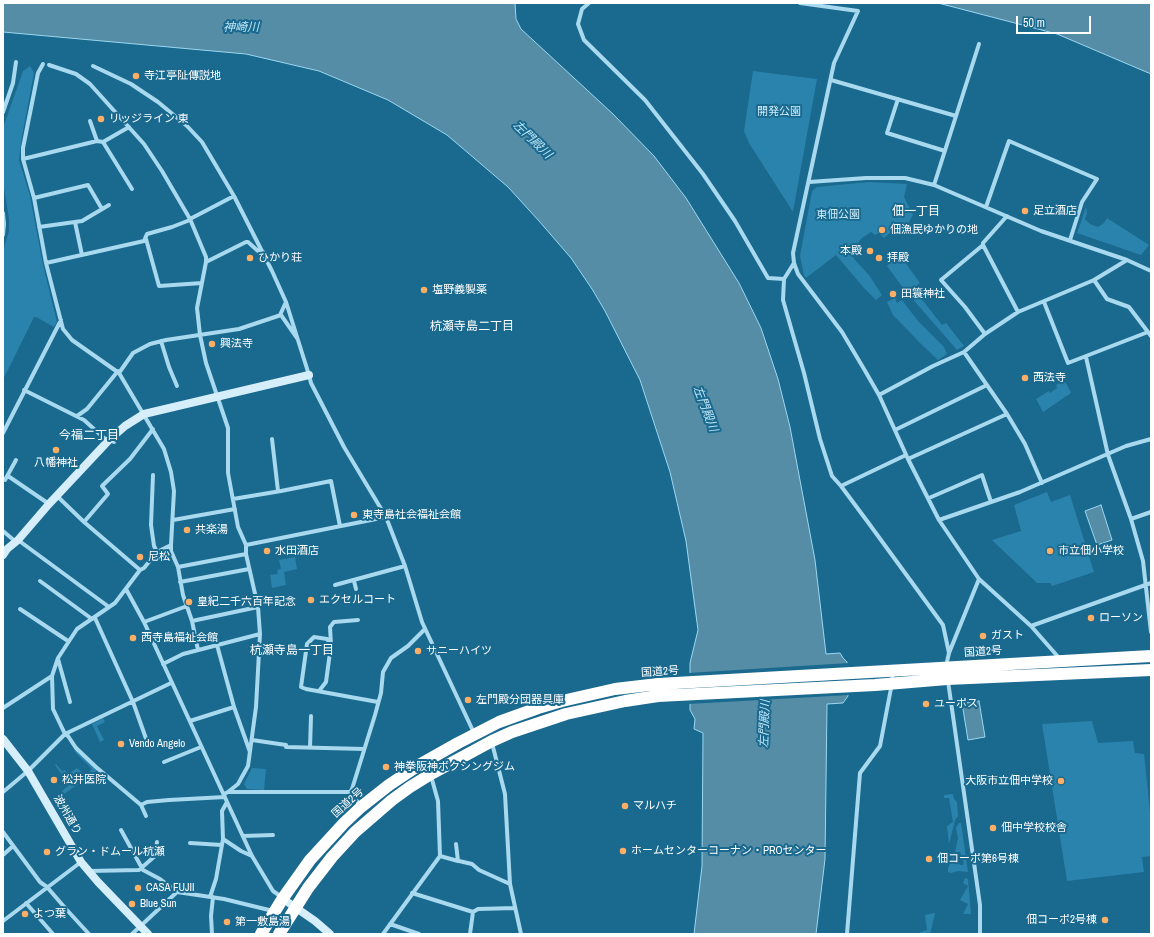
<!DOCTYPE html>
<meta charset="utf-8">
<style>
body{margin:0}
#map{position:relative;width:1154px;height:937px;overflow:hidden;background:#1a698f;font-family:"Archivo Narrow",sans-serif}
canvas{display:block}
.frame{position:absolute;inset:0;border:4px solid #fff;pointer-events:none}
.scale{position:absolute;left:1016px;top:16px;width:75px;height:18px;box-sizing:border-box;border:2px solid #fff;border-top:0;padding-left:5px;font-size:12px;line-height:14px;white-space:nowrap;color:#fff;-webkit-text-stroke:3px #1a698f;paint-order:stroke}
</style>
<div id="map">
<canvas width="1154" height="937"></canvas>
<div class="frame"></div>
<div class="scale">50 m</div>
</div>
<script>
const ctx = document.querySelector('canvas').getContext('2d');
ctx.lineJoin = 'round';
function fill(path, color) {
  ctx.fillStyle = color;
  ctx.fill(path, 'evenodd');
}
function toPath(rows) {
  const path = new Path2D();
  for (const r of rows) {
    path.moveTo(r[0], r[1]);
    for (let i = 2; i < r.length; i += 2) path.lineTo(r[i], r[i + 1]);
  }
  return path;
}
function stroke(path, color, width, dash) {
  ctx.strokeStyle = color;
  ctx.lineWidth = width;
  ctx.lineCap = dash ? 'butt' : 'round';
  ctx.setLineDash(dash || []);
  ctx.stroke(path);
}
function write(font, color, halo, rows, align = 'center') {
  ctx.font = font + ' "Archivo Narrow","Noto Sans JP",sans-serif';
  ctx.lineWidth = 4;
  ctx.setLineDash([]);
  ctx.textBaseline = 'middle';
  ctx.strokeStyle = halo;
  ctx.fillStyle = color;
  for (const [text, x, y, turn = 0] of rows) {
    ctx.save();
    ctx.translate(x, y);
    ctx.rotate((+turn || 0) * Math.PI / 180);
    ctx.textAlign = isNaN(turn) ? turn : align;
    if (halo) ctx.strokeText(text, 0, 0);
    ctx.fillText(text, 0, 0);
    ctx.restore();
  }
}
const green = toPath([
 [30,66,34,73,22,136,19,160,30,196,43,265,57,322,54,327,36,317,34,317,3,380,3,251,9,231,9,219,3,182,3,128,23,71],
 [753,71,817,79,793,212,749,143,744,131],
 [869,182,907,184,904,197,913,215,904,231,894,229,884,238,879,233,875,235,871,232,862,238,850,252,855,260,869,275,882,295,876,300,864,288,836,255,806,278,804,275,800,256,812,191,817,187],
 [1086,207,1087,213,1085,219,1090,224,1098,227,1104,223,1107,218,1149,245,1141,255,1077,233],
 [899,254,920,283,913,288,942,325,946,323,964,346,957,350,903,288,887,266],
 [895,298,897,303,902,300,918,321,944,347,947,354,938,360,920,343,893,315,887,302],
 [1062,382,1066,383,1071,393,1043,412,1036,399,1049,391,1050,393,1057,388,1056,385],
 [1047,492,1051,502,1070,495,1094,572,1052,586,1050,583,1037,583,992,540,1021,531,1014,505],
 [295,557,297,569,284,572,286,585,272,588,270,575,278,574,277,570,281,569,279,560],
 [103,718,105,722,97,726,104,740,100,742,92,724],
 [1092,721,1098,743,1133,741,1135,753,1144,754,1151,821,1151,856,1142,857,1144,872,1067,881,1042,724],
 [77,749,98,770,64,794,62,791,69,785,55,765,56,764,62,771,65,770,68,774,77,768,86,776,92,769,74,751],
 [252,768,266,769,264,790,247,789,244,784],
 [953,794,954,799,957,802,958,816,955,820,949,844,947,826,953,822,949,798,944,798,944,795],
 [959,823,961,823,968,872,958,871,951,873,948,872,948,868,954,854,958,857,957,860,960,865,963,865,964,863,960,852,955,852,958,838,956,828],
 [965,878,968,879,971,914,963,914,968,904,960,900,968,886,963,883],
 [934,913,935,914,930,934,920,934,920,932,927,930,925,915]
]);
const water = toPath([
 [3,3,515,3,516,19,521,29,613,114,654,156,686,198,739,283,761,328,778,379,790,427,815,560,826,654,840,653,843,658,847,662,848,696,843,703,827,704,825,859,816,934,694,934,702,866,703,733,694,729,695,719,690,710,690,663,698,630,686,541,670,472,640,380,605,311,592,289,571,258,539,221,508,187,447,135,388,100,319,71,246,54,3,32,3,3],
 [938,3,1151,3,1151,74,1057,34,938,3],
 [1101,505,1112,540,1097,545,1085,511,1101,505],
 [979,701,985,737,968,740,962,703,979,701]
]);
const pier = toPath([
 [849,663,850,695,688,704,688,673]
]);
const street = toPath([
 [589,3,582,9,578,24,584,40,645,100,703,174,735,221,768,278,784,279,783,300,804,373,820,439,832,476,841,486,870,525,943,625,949,653],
 [800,3,858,11,834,63,793,253,794,263,798,274,842,332,864,369,879,395,908,459,939,520,979,579,1031,626,1060,659],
 [43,64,38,73,23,148,23,159,34,198,46,263,63,329,72,340,119,373,164,449,171,472,174,491,171,545],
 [49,65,76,74,90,84,144,144,162,171,190,219,206,257,206,262,197,308,200,335,206,363,228,428,228,473,238,527,246,545,246,554,258,607,260,634,256,707,248,766,238,784,228,792,224,794],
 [93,66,131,84,158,102,187,126,202,142,234,196,272,271,286,302,309,375,311,383,344,447,386,517,405,566,422,622,474,733],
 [831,80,956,116],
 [898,99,887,133,945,151],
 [3,112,13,83,16,62],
 [90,121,97,141],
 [103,142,132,189],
 [23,159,97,141,103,142,129,127],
 [809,182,866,178,905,178,934,185,1041,231,1127,260,1151,271],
 [934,185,979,44],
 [34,198,88,185,102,209],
 [986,207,1009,141,1097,179,1082,202,1070,240],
 [3,213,4,224,3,235],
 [190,219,234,196],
 [75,222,82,255],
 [39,227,82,221,109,205],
 [146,239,159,286,202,283],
 [983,245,1018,312],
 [206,262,246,242,248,242,258,251,263,252],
 [46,263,144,241,147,234,172,227,190,220],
 [784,279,794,263],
 [1094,280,1107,299,1129,307,1151,336],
 [1044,302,1068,363,1148,332],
 [280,315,286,302],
 [985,334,965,307,941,280,983,245,983,243,1007,216],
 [161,341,169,367,177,386],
 [964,352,1007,414,1025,444,1042,483],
 [1086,357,1108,455,1131,519,1143,561,1151,632],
 [119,373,133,353,150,344,166,340,239,329,281,315,297,338],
 [24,390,84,420,104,438,114,442],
 [879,395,933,366,964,352,985,334,1018,312,1094,280,1127,260],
 [77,416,87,409,118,371],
 [895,430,987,385],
 [3,433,61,320],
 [272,439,278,491],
 [908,459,1007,414],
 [153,475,151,525,154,546,157,552],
 [8,476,49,504],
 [5,480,16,460],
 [841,486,906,455],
 [57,496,84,522,140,570],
 [929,498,982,475,991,502],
 [233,499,281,491,331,481,340,526],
 [1131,519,1151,512],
 [173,520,235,509],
 [939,520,1020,492,1126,446,1151,439],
 [84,522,108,494,102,486,130,459,153,429],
 [3,531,16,542],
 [18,540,109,607],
 [246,545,386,517],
 [178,567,183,595,192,621,258,607],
 [40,581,92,619],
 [354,581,356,589],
 [180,582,249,569],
 [335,585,405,566],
 [126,589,144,622,252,856,273,891,283,898],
 [20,609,68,641],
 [95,618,133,702,149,747],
 [192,621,198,650],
 [144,622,187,606],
 [1031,626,1151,583],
 [217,645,234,707,250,752],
 [331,645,330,627,334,622,358,620],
 [58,659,70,702],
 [163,664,183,654,260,634],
 [946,666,949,653,979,579],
 [52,676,53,709,65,734,68,736,76,748,96,767,141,805,147,802,169,800,225,797],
 [948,681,980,905,980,934],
 [319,691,326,682,331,645,327,639,314,637,307,644,301,687,306,689,378,702],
 [3,708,52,676,58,658,77,629,115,603,140,570,144,568,157,552,171,545,171,551,178,567,246,554],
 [190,721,234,707],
 [252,740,286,745,286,747,364,749],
 [492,743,505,794,510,884,521,934],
 [310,748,311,716],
 [164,762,201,747],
 [3,792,28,771,65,734,171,683],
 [229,792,350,792,360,805],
 [350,792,352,789,375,715,381,693,383,672,391,658,408,646,425,629],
 [141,805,146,816],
 [121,830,143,870,160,879,177,892],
 [3,832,40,882,47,887,66,909,89,934],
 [243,836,273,835],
 [223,839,241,851,252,856],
 [190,843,222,845],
 [456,844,458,861],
 [3,855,13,846],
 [440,856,458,861,459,861,472,864,479,870,510,884],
 [89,871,139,870,155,856,157,842],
 [412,893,473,912,478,909,515,908],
 [210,897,216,879,223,839,222,811,227,802],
 [26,903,53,934],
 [3,921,81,862],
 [390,924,419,934],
 [132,934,177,892,224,899,273,911],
 [212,934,211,916,213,897],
 [383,934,440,856,438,801,431,776],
 [470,934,473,912],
 [847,934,860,773,880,746,892,683,893,671]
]);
const secondary = toPath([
 [3,555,7,549,18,540,49,504,109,440,125,426,144,414,309,375],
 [3,739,28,771,81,862,98,882,148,934],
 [289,903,315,921,330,934]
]);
const highway = toPath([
 [261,934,283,898,310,860,344,823,361,807,389,785,419,765,458,743,499,722,538,708,562,701,615,689,658,684,1151,656],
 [279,934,308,888,332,857,355,832,392,800,410,787,431,774,492,741,512,732,566,714,625,701,658,696,875,685,947,679,1151,670]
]);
const markers = [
 [136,76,4,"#ffae65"],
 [101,119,4,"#ffae65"],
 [1025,211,4,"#ffae65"],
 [882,230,4,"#ffae65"],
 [870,251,4,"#ffae65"],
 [250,258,4,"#ffae65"],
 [879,258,4,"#ffae65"],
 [424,290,4,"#ffae65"],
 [893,294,4,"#ffae65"],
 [212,344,4,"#ffae65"],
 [1025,378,4,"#ffae65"],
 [56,450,4,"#ffae65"],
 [354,515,4,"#ffae65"],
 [187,530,4,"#ffae65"],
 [267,551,4,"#ffae65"],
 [1050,551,4,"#ffae65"],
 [140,557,4,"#ffae65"],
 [311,600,4,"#ffae65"],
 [189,602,4,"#ffae65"],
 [1091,618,4,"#ffae65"],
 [983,636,4,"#ffae65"],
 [133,638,4,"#ffae65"],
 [418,651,4,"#ffae65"],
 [468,700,4,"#ffae65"],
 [926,704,4,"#ffae65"],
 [121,744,4,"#ffae65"],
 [386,767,4,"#ffae65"],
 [54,780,4,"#ffae65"],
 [1061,781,4,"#ffae65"],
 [625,806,4,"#ffae65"],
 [993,828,4,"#ffae65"],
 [623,851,4,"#ffae65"],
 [47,852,4,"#ffae65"],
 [929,859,4,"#ffae65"],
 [138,888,4,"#ffae65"],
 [132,904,4,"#ffae65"],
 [25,914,4,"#ffae65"],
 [1105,920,4,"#ffae65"],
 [227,922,4,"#ffae65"]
];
const poiNames = [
 ["寺江亭阯傳説地",144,76],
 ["リッジライン 東",109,119],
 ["足立酒店",1033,211],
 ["佃漁民ゆかりの地",890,230],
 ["本殿",862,251,"right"],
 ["ひかり荘",258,258],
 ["拝殿",887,258],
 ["塩野義製薬",432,290],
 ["田簑神社",901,294],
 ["興法寺",220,344],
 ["西法寺",1033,378],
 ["八幡神社",56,463,"center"],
 ["東寺島社会福祉会館",362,515],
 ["共楽湯",195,530],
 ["水田酒店",275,551],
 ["市立佃小学校",1058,551],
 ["尼松",148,557],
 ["エクセルコート",319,600],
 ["皇紀二千六百年記念",197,602],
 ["ローソン",1099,618],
 ["ガスト",991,636],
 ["西寺島福祉会館",141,638],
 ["サニーハイツ",426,651],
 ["左門殿分団器具庫",476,700],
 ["ユーポス",934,704],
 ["Vendo Angelo",129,744],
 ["神拳阪神ボクシングジム",394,767],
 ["松井医院",62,780],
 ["大阪市立佃中学校",1053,781,"right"],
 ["マルハチ",633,806],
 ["佃中学校校舎",1001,828],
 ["ホームセンターコーナン・PROセンター",631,851],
 ["グラン・ドムール杭瀬",55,852],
 ["佃コーポ第6号棟",937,859],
 ["CASA FUJII",146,888],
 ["Blue Sun",140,904],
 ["よつ葉",33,914],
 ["佃コーポ2号棟",1097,920,"right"],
 ["第一敷島湯",235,922]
];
const parkNames = [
 ["開発公園",779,112],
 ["東佃公園",838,215]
];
const streetNames = [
 ["国道2号",983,652,-4],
 ["国道2号",660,672,-4],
 ["国道2号",348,803,-42],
 ["波州通り",67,815,60]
];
const waterNames = [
 ["神崎川",241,28],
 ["左門殿川",532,140,44],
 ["左門殿川",705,409,69],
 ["左門殿川",765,724,-88]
];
const neighbourhoodNames = [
 ["佃一丁目",916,212],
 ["杭瀬寺島二丁目",472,327],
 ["今福二丁目",89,436],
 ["杭瀬寺島一丁目",292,651]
];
fill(green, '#2a83ac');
fill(water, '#568da6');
stroke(water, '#9bd7f1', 1);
fill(pier, '#1a698f');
stroke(street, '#a8d9ee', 4);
stroke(secondary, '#d5eefa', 8);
stroke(highway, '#fff', 12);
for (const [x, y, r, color] of markers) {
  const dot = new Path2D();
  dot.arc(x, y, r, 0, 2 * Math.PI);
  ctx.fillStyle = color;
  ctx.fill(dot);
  stroke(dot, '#1a698f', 1.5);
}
write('11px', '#fff', '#1a698f', poiNames, 'left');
write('11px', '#ceedfa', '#1a698f', parkNames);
write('11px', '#fff', '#1a698f', streetNames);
write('italic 12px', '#bce5f6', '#1a698f', waterNames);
write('12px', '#fff', '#1a698f', neighbourhoodNames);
</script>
